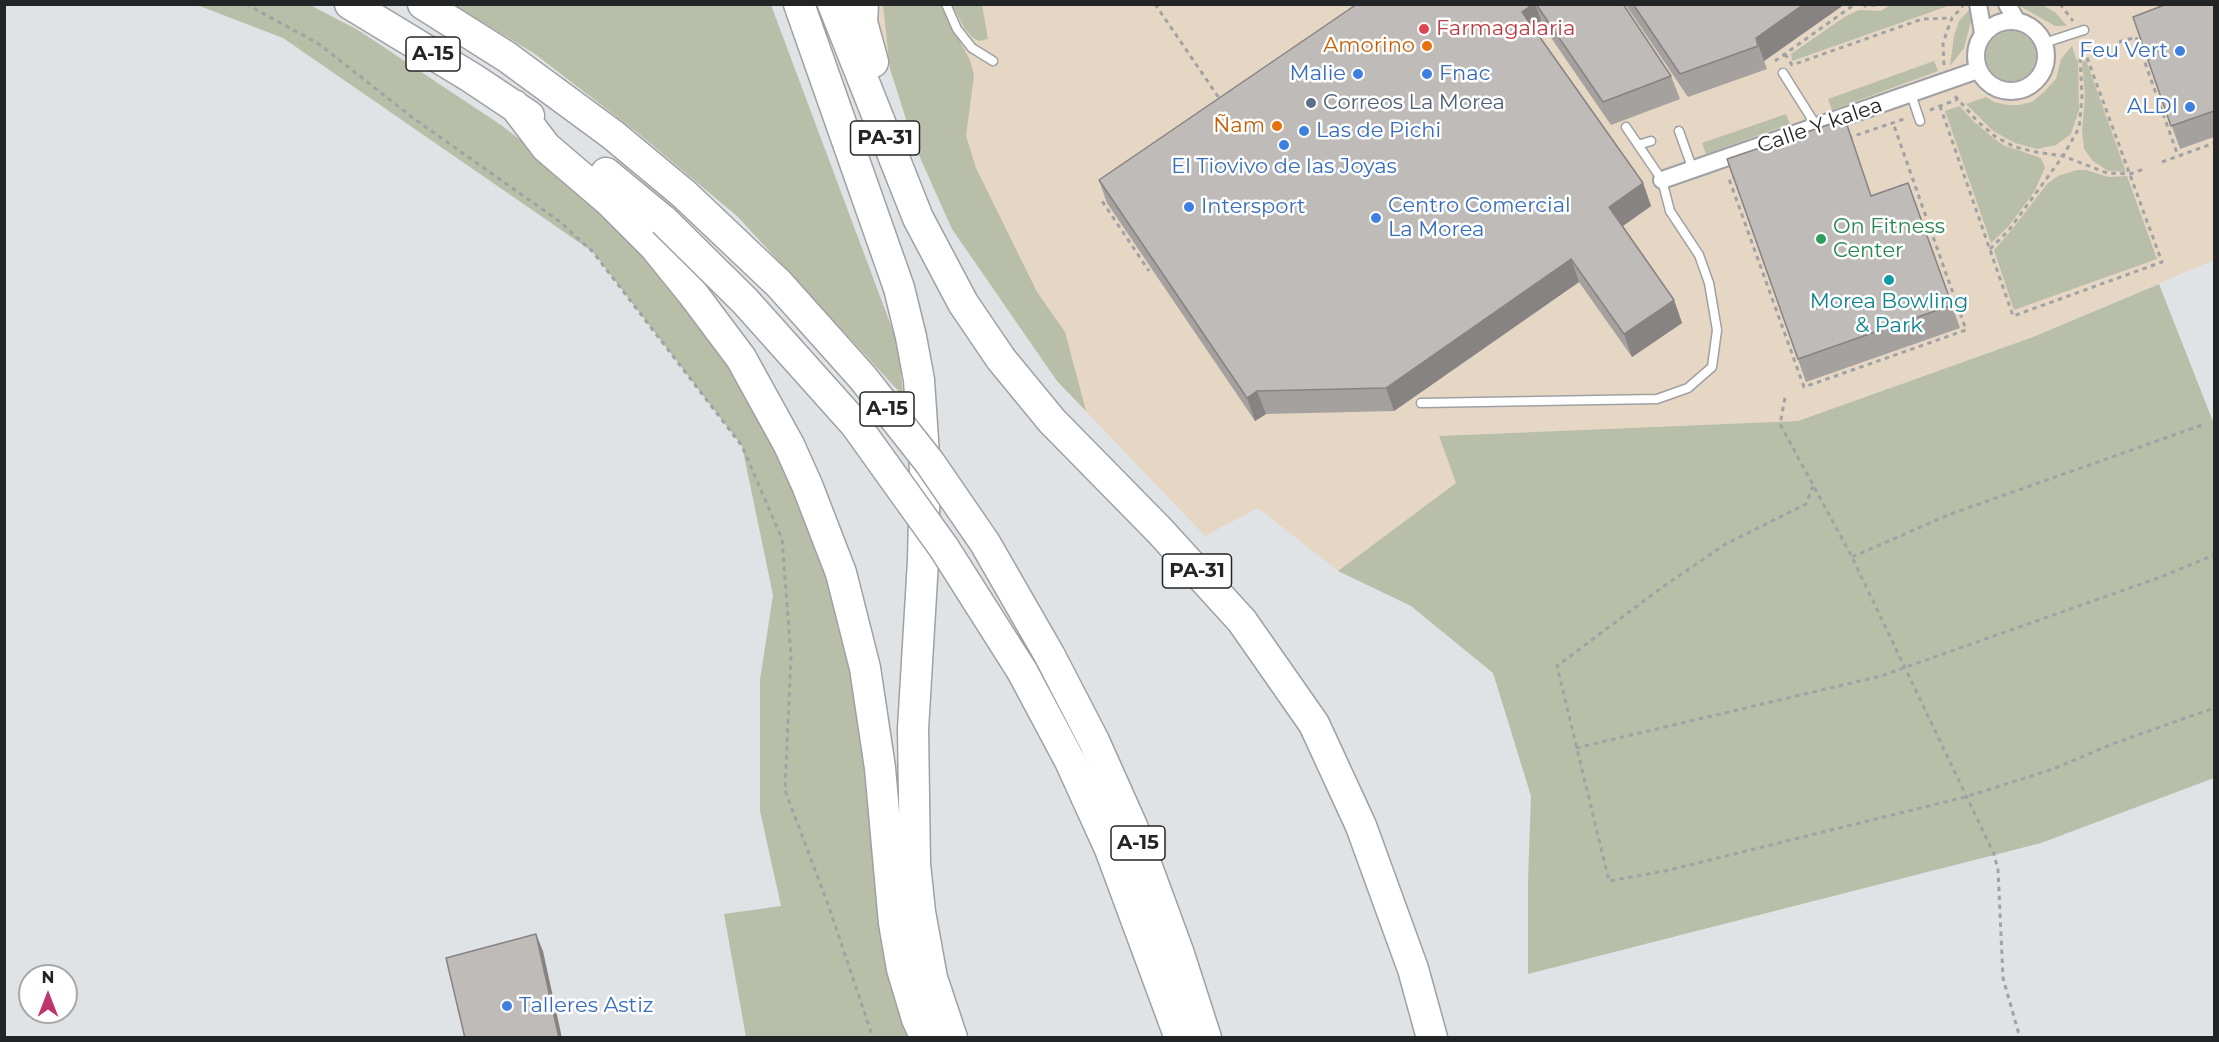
<!DOCTYPE html>
<meta charset="utf-8">
<style>
body{margin:0}
#map{position:relative;width:2219px;height:1042px;overflow:hidden;background:#e0e3e6;font-family:Montserrat,sans-serif}
canvas{display:block}
.frame{position:absolute;inset:0;border:6px solid #232425;pointer-events:none}
.north{position:absolute;left:18px;top:964px;width:60px;height:60px;box-sizing:border-box;background:#fff;border:2px solid #a7a7a8;border-radius:50%;rotate:0deg;font-size:16px;font-weight:700;line-height:24px;text-align:center;color:#232425}
.north::after{content:'';display:block;margin:auto;width:21px;height:27px;background:#be346e;clip-path:polygon(50% 0,100% 100%,50% 72%,0 100%)}
</style>
<div id="map">
<canvas width="2219" height="1042"></canvas>
<div class="frame"></div>
<div class="north">N</div>
</div>
<script>
const ctx = document.querySelector('canvas').getContext('2d');
ctx.lineJoin = 'round';
function fill(path, color) {
  ctx.fillStyle = color;
  ctx.fill(path, 'evenodd');
}
function toPath(rows) {
  const path = new Path2D();
  for (const r of rows) {
    if (r.length === 3) {
      path.moveTo(r[0] + r[2], r[1]);
      path.arc(r[0], r[1], r[2], 0, 2 * Math.PI);
      continue;
    }
    path.moveTo(r[0], r[1]);
    for (let i = 2; i < r.length; i += 2) path.lineTo(r[i], r[i + 1]);
  }
  return path;
}
function stroke(path, color, width, dash) {
  ctx.strokeStyle = color;
  ctx.lineWidth = width;
  ctx.lineCap = dash ? 'butt' : 'round';
  ctx.setLineDash(dash || []);
  ctx.stroke(path);
}
function write(font, color, halo, rows, align = 'center') {
  ctx.font = font + ' Montserrat,sans-serif';
  ctx.lineWidth = 5;
  ctx.setLineDash([]);
  ctx.textBaseline = 'middle';
  ctx.strokeStyle = halo;
  ctx.fillStyle = color;
  for (const [text, x, y, turn = 0] of rows) {
    ctx.save();
    ctx.translate(x, y);
    ctx.rotate((+turn || 0) * Math.PI / 180);
    ctx.textAlign = isNaN(turn) ? turn : align;
    if (halo) ctx.strokeText(text, 0, 0);
    ctx.fillText(text, 0, 0);
    ctx.restore();
  }
}
const commercial = toPath([
 [871,5,2214,5,2214,260,2033,337,1798,421,1439,436,1457,483,1338,571,1258,508,1205,536,1057,381,952,229,914,144]
]);
const green = toPath([
 [197,5,310,5,358,30,501,125,588,192,680,291,745,387,806,510,852,656,910,1037,746,1037,724,914,781,906,760,811,760,680,773,595,742,446,593,252,283,38],
 [454,5,771,5,899,347,903,396,737,216,639,134,535,54],
 [883,5,940,5,970,60,974,75,966,136,976,168,1037,292,1065,332,1086,411,1057,381,952,229,914,144,890,69],
 [952,5,982,5,988,39,979,41,973,38,965,29],
 [1890,5,1951,5,1792,61,1791,54,1846,16,1859,10,1881,11],
 [2018,5,2042,5,2055,12,2067,26,2055,26],
 [1970,9,1971,21,1964,48,1950,66,1954,36,1959,21],
 [2011,56,25],
 [2072,46,2076,59,2078,60,2079,110,2071,134,2056,145,2037,149,2015,143,1993,131,1966,104,1986,97,1994,102,2008,105,2019,105,2032,102,2044,92,2056,79,2061,59],
 [2086,60,2126,172,2108,171,2093,161,2084,149,2082,130,2085,97,2082,62],
 [1934,61,1938,71,1832,110,1828,99],
 [1960,106,1973,121,1991,136,2003,145,2041,158,2045,168,2034,192,2008,227,1991,243,1945,111],
 [1786,114,1790,124,1706,154,1702,143],
 [2077,170,2086,170,2109,177,2127,176,2157,259,2014,310,1994,250,2010,232,2047,184,2058,176],
 [2159,284,2214,424,2214,778,2041,843,1528,974,1528,880,1531,796,1493,673,1411,606,1338,571,1456,483,1439,436,1798,421,2033,337]
]);
const path = toPath([
 [246,4,319,44,413,118,559,221,593,252,742,446,782,539,791,656,785,790,829,907,873,1038],
 [1155,4,1219,98],
 [1863,4,1865,6,1882,4],
 [2060,4,2073,21],
 [2119,42,2136,37,2178,156],
 [1785,54,1792,65,1922,19,1952,18],
 [1775,61,1855,4],
 [1944,65,1943,44,1947,31,1952,18,1963,6],
 [1955,96,1978,122,1996,137,2015,147,2036,152,2063,156,2107,173,2130,174,2144,169],
 [1940,106,2013,316,2162,262,2082,44],
 [1930,110,1958,99],
 [1848,138,1907,118],
 [2162,162,2214,143],
 [1737,177,1729,179,1804,387,1966,330,1893,123],
 [1109,196,1102,201,1149,271],
 [1990,249,2009,230,2063,156,2079,128,2082,97,2080,54,2104,47],
 [1785,398,1780,424,1852,557,1994,854,1998,870,2003,978,2020,1038],
 [1813,486,1806,504,1724,545,1657,591,1557,666,1609,881,1665,871,1965,797,2053,769,2112,744,2214,708],
 [1852,557,1948,515,2202,425],
 [1576,748,1881,676,2161,577,2214,555]
]);
const lane = toPath([
 [946,4,957,29,972,48,993,61],
 [2044,43,2084,30],
 [1783,73,1817,127],
 [1911,94,1920,121],
 [1679,131,1693,170],
 [1638,145,1651,141],
 [1421,403,1657,399,1688,388,1712,367,1717,330,1709,283,1699,255,1670,211,1662,180,1626,127]
]);
const street = toPath([
 [1978,4,1983,33],
 [2007,4,2016,20],
 [2011,56,35],
 [1662,180,1978,70]
]);
const highway = toPath([
 [350,4,472,78,529,116],
 [423,4,507,57,613,135,684,194],
 [799,4,899,288,911,337,919,380,925,470,923,561,913,729,915,864,920,912,932,978,952,1038],
 [833,4,918,218,963,303,1001,359,1052,421,1160,531,1242,621,1314,724,1361,826,1413,969,1432,1038],
 [863,4,862,22,873,62],
 [514,105,546,147,608,200,655,247,693,294,741,358,789,445,807,485,841,573,865,668,880,768,894,923,902,969,917,1019,926,1038],
 [606,173,664,221],
 [1050,656,1094,741,1132,826,1179,954,1206,1038],
 [1022,671,1070,761,1110,849,1180,1038]
]);
const highwayBridge = toPath([
 [684,194,779,284,863,378,930,463,985,543,1050,656],
 [664,221,745,301,855,424,944,548,1022,671]
]);
const wall = toPath([
 [1357,4,1623,4,1671,76,1680,99,1611,125,1543,26,1536,32,1643,183,1651,206,1623,226,1674,300,1682,323,1632,357,1579,282,1394,411,1266,414,1255,421,1107,203,1099,180],
 [1625,4,1845,4,1764,61,1767,69,1688,97],
 [2214,4,2214,137,2180,149,2133,17],
 [1727,159,1872,196,1908,183,1960,328,1806,382]
]);
const shadedWall = toPath([
 [1533,4,1535,4,1543,26,1531,35,1522,12],
 [1804,4,1845,4,1764,61,1767,69,1756,38],
 [1643,183,1651,206,1617,230,1609,207],
 [1571,259,1579,282,1394,411,1386,388],
 [1674,300,1682,323,1632,357,1624,334],
 [1257,391,1266,414,1255,421,1247,398],
 [536,934,543,951,562,1038,559,1038]
]);
const building = toPath([
 [1357,4,1533,4,1522,12,1643,183,1609,207,1674,300,1624,334,1571,259,1386,388,1257,391,1247,398,1099,180,1357,4],
 [1536,4,1623,4,1671,76,1603,102,1536,4],
 [1633,4,1804,4,1756,38,1758,46,1680,74,1633,4],
 [2167,4,2214,4,2214,111,2171,126,2133,17,2167,4],
 [1845,119,1871,196,1908,183,1952,305,1798,359,1727,159,1845,119],
 [536,934,559,1038,465,1038,446,958,536,934]
]);
const markers = [
 [1424,29,6,"#e0444e"],
 [1427,46,6,"#e8710a"],
 [2180,51,6,"#3f7fe0"],
 [1358,74,6,"#3f7fe0"],
 [1427,74,6,"#3f7fe0"],
 [1311,103,6,"#5c6f8a"],
 [2190,107,6,"#3f7fe0"],
 [1277,126,6,"#e8710a"],
 [1304,131,6,"#3f7fe0"],
 [1284,145,6,"#3f7fe0"],
 [1189,207,6,"#3f7fe0"],
 [1376,218,6,"#3f7fe0"],
 [1821,239,6,"#2e9e5b"],
 [1889,280,6,"#0f9aa8"],
 [507,1006,6,"#3f7fe0"]
];
const shields = [
 [433,54,54],
 [885,138,69],
 [887,409,54],
 [1197,571,69],
 [1138,843,54]
];
const shieldNames = [
 ["A-15",433,54],
 ["PA-31",885,138],
 ["A-15",887,409],
 ["PA-31",1197,571],
 ["A-15",1138,843]
];
const healthNames = [
 ["Farmagalaria",1436,29]
];
const foodNames = [
 ["Amorino",1415,46],
 ["Ñam",1265,126]
];
const shopNames = [
 ["Feu Vert",2168,51,"right"],
 ["Malie",1346,74,"right"],
 ["Fnac",1439,74],
 ["ALDI",2178,107,"right"],
 ["Las de Pichi",1316,131],
 ["El Tiovivo de las Joyas",1284,167,"center"],
 ["Centro Comercial",1388,206],
 ["La Morea",1388,230],
 ["Intersport",1201,207],
 ["Talleres Astiz",519,1006]
];
const serviceNames = [
 ["Correos La Morea",1323,103]
];
const streetNames = [
 ["Calle Y kalea",1820,126,-19]
];
const leisureNames = [
 ["On Fitness",1833,227],
 ["Center",1833,251]
];
const cultureNames = [
 ["Morea Bowling",1889,302],
 ["& Park",1889,326]
];
fill(commercial, '#e6d6c4');
fill(green, '#b9bea8');
stroke(lane, '#9ea0a3', 11);
stroke(street, '#9ea0a3', 20);
stroke(highway, '#9ea0a3', 33);
stroke(path, '#a0a2a4', 3, [4.5, 4.5]);
stroke(lane, '#fff', 8);
stroke(street, '#fff', 16);
stroke(highway, '#fff', 30);
stroke(highwayBridge, '#9ea0a3', 33, []);
stroke(highwayBridge, '#fff', 30);
fill(wall, '#a4a19f');
fill(shadedWall, '#868382');
fill(building, '#bfbbb9');
stroke(building, '#868382', 1.5);
for (const [x, y, r, color] of markers) {
  const dot = new Path2D();
  dot.arc(x, y, r, 0, 2 * Math.PI);
  ctx.fillStyle = color;
  ctx.fill(dot);
  stroke(dot, '#fff', 2);
}
for (const [x, y, w] of shields) {
  const box = new Path2D();
  box.roundRect(x - w / 2, y - 17, w, 34, 4.5);
  ctx.fillStyle = '#fff';
  ctx.fill(box);
  stroke(box, '#232425', 1.5);
}
write('bold 20px', '#232425', null, shieldNames);
write('21px', '#be3a42', '#fff', healthNames, 'left');
write('21px', '#c56008', '#fff', foodNames, 'right');
write('21px', '#366cbe', '#fff', shopNames, 'left');
write('21px', '#4e5e75', '#fff', serviceNames, 'left');
write('21px', '#232425', '#fff', streetNames);
write('21px', '#27864d', '#fff', leisureNames, 'left');
write('21px', '#0d838f', '#fff', cultureNames);
</script>
